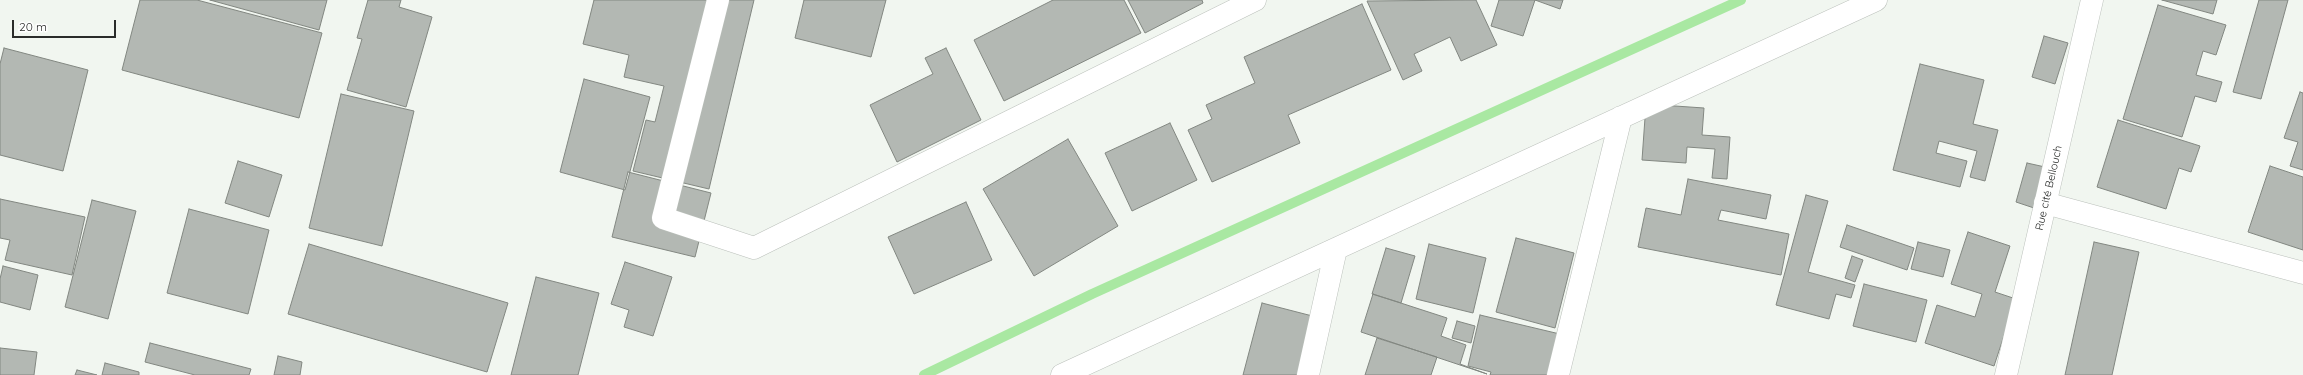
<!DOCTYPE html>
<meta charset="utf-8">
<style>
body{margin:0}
#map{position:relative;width:2303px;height:375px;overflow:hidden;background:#f1f6f0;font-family:Quicksand,sans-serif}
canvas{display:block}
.scale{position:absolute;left:12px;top:20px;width:104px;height:18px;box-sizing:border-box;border:2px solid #2a2c2a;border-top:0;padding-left:5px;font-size:12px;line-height:14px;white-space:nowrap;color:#2a2c2a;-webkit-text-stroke:3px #fff;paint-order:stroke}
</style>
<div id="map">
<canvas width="2303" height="375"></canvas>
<div class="scale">20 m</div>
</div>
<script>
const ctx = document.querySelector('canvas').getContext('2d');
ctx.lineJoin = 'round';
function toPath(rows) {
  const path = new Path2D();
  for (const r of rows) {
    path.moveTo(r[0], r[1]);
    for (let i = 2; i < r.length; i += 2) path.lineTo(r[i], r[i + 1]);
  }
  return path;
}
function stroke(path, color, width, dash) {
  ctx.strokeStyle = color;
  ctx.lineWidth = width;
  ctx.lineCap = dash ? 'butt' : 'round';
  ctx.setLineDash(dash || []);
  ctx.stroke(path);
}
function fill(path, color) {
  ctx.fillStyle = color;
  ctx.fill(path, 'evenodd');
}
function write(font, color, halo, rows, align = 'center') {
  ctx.font = font + ' Quicksand,sans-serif';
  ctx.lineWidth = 3.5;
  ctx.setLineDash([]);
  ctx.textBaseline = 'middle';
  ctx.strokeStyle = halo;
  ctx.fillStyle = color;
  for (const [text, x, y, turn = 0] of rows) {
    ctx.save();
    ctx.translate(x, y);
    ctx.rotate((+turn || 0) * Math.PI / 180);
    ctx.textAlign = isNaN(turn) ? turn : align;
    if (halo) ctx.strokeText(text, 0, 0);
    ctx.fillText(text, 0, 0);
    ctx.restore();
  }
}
const stream = toPath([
 [924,375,1092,294,1741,0]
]);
const building = toPath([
 [140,0,197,0,322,33,299,118,122,70,140,0],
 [210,0,327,0,319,30,210,0],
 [368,0,401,0,399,7,432,17,406,107,347,90,362,39,357,38,368,0],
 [594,0,754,0,709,189,633,171,646,120,655,122,664,86,624,77,629,55,583,44,594,0],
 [804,0,886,0,871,57,795,38,804,0],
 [1053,0,1124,0,1141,33,1004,101,974,40,1053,0],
 [1128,0,1202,0,1203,3,1145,33,1128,0],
 [1476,0,1497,45,1461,61,1450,37,1414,54,1422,71,1403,80,1367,1,1476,0],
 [1499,0,1563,0,1560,9,1535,0,1523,36,1491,26,1499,0],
 [2162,0,2217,0,2213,14,2162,0],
 [2259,0,2288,0,2261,99,2233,92,2259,0],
 [1362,4,1391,70,1288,115,1300,143,1212,182,1188,130,1212,119,1206,105,1255,83,1244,57,1362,4],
 [2158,5,2226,25,2216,55,2203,51,2196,75,2222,82,2216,102,2195,96,2182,137,2123,119,2158,5],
 [2044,36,2068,43,2055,84,2032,77,2044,36],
 [4,48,88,70,63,171,0,155,0,64,4,48],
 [946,48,981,120,897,162,870,105,933,74,925,58,946,48],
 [1920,64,1984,80,1973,124,1998,130,1985,181,1970,177,1977,151,1939,141,1936,153,1967,161,1960,187,1893,170,1920,64],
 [584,79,650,97,625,190,560,172,584,79],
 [2300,92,2303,93,2303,170,2290,166,2298,142,2284,138,2300,92],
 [341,94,414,111,382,246,309,228,341,94],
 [1646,104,1704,108,1702,135,1730,137,1727,179,1712,178,1715,149,1687,147,1686,163,1642,160,1646,104],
 [2118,120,2200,146,2191,172,2179,168,2166,209,2097,187,2118,120],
 [1170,123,1197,180,1132,211,1105,153,1170,123],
 [1068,139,1118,226,1034,276,983,189,1068,139],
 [238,161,282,175,269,217,225,203,238,161],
 [2027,163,2045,167,2034,208,2016,202,2027,163],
 [2270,166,2303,177,2303,250,2248,232,2270,166],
 [628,172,711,193,695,257,612,237,628,172],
 [1688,179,1771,195,1766,219,1721,210,1718,220,1789,234,1781,275,1638,247,1646,208,1681,215,1688,179],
 [1806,195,1828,201,1808,272,1855,285,1851,298,1836,294,1829,319,1776,305,1806,195],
 [0,199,85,217,72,275,5,260,10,240,0,238,0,199],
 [92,200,136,211,108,319,65,307,92,200],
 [966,202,992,260,914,294,888,237,966,202],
 [189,209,269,230,248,314,167,293,189,209],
 [1847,225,1914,248,1907,270,1840,247,1847,225],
 [1968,232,2010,246,1995,292,2016,299,1994,366,1925,343,1937,305,1975,317,1982,294,1951,284,1968,232],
 [1516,238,1574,253,1555,328,1496,312,1516,238],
 [1918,242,1950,250,1943,277,1911,269,1918,242],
 [2094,242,2139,252,2112,375,2065,375,2094,242],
 [309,244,508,303,487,372,288,314,309,244],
 [1429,244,1486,258,1473,313,1416,299,1429,244],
 [1386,248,1415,256,1401,303,1372,294,1386,248],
 [1852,256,1863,260,1855,282,1845,278,1852,256],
 [625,262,672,277,653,336,624,327,629,310,611,304,625,262],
 [3,266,38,275,30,310,0,302,0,279,3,266],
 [536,277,599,293,578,375,511,375,536,277],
 [1864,284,1927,300,1916,342,1853,326,1864,284],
 [1373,294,1447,318,1441,336,1466,345,1460,364,1487,374,1361,332,1373,294],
 [1262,303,1324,319,1309,375,1243,375,1262,303],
 [1480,315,1564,335,1554,375,1490,375,1491,372,1468,366,1480,315],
 [1457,321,1475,326,1471,343,1452,338,1457,321],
 [1377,338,1437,357,1431,375,1365,375,1377,338],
 [150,343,251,369,249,375,195,375,145,362,150,343],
 [0,348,37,352,34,375,0,375,0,348],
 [278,356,302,362,300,375,274,375,278,356],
 [105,363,139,372,139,375,102,375,105,363],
 [77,370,97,375,75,375,77,370]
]);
const street = toPath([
 [718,0,663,218,754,248,1255,0],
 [2045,203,2303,273],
 [1062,375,1876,0],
 [1308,375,1336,249],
 [1558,375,1621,117]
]);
const secondary = toPath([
 [2006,375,2092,0]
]);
const streetNames = [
 ["Rue cité Bellouch",2049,188,-77]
];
stroke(stream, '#a9e8a2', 10);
fill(building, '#b3b8b3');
stroke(building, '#828781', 1);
stroke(street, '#bbc0bb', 23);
stroke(secondary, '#bbc0bb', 23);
stroke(street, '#fff', 22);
stroke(secondary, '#fff', 22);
write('11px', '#2a2c2a', '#fff', streetNames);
</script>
